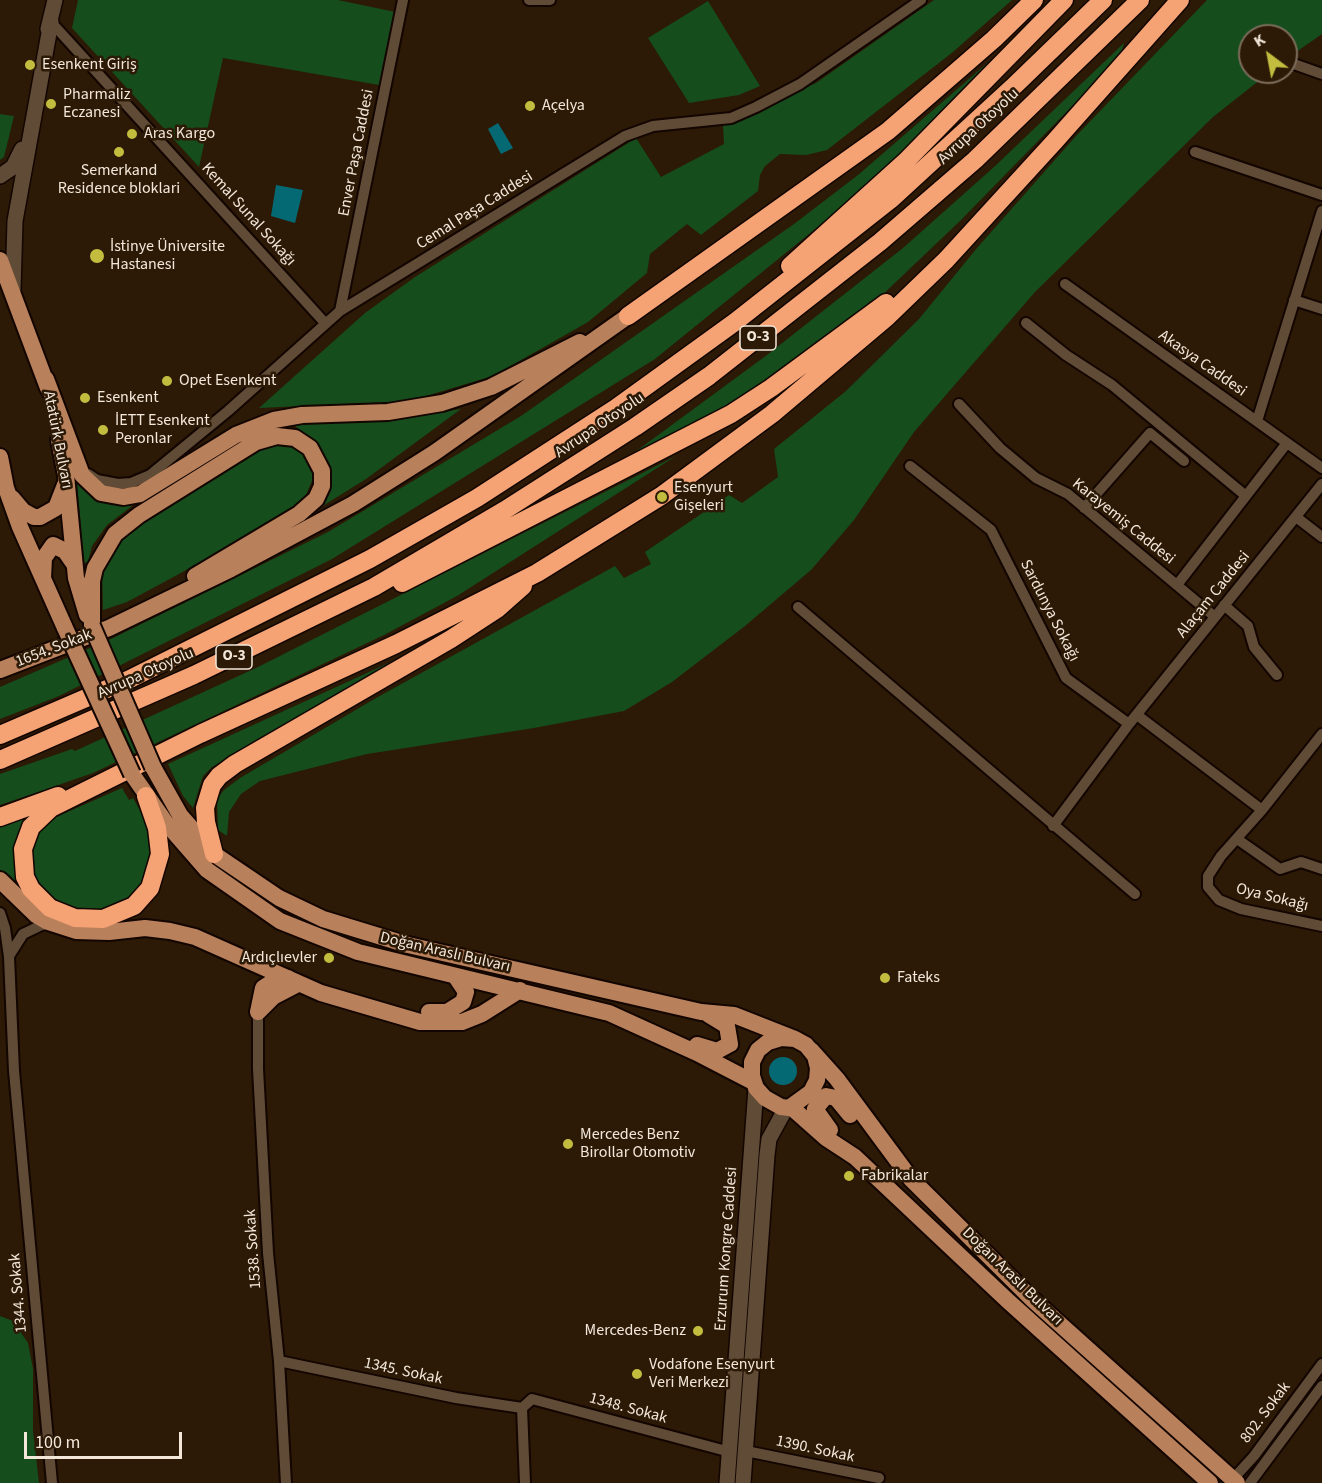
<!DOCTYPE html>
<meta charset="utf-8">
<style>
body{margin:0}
#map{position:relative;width:1322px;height:1483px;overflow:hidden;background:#2c1a06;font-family:"Source Sans 3",sans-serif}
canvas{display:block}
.north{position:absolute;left:1238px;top:24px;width:60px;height:60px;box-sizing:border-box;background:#2c1a06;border:2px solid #7c6c5b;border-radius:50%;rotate:328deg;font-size:16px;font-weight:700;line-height:24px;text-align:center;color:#f3e7da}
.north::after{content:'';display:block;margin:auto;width:21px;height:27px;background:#c3bd3f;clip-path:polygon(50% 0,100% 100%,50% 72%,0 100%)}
.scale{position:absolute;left:24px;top:1432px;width:158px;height:27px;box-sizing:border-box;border:3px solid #f3e7da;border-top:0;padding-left:8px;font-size:18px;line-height:21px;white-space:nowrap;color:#f3e7da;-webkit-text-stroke:4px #2c1a06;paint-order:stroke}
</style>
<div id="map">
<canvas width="1322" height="1483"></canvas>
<div class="north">K</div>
<div class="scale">100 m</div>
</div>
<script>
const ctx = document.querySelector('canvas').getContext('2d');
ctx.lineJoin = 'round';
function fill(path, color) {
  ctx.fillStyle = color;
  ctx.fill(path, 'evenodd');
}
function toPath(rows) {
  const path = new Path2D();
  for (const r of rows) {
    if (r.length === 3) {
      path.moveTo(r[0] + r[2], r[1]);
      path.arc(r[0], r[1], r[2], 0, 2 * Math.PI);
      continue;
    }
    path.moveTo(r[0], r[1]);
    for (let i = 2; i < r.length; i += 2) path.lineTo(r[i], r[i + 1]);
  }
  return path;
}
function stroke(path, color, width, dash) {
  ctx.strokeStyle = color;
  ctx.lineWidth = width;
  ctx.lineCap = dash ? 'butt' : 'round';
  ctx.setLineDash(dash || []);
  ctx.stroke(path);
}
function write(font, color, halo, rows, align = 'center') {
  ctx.font = font + ' "Source Sans 3",sans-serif';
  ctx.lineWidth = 5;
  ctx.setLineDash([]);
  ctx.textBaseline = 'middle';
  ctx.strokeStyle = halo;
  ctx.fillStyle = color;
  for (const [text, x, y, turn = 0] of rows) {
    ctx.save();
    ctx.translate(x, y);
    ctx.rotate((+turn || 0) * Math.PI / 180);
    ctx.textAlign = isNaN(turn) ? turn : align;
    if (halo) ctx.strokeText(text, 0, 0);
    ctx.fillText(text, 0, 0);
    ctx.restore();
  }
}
const green = toPath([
 [78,0,338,0,400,13,385,86,223,58,199,167,72,28],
 [934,0,1012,0,953,52,827,150,806,155,780,154,765,166,760,175,758,191,701,235,687,224,650,254,647,273,588,322,493,376,409,401,259,408,365,313,415,277,636,138,661,177,724,144,723,125,816,83],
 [1207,0,1322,0,1322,34,1286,59,1286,36,1250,36,1250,72,1270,72,1213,117,1035,292,914,432,854,520,811,570,745,626,672,682,624,711,534,728,367,754,260,781,241,794,229,812,227,836,218,830,217,799,224,790,240,778,376,698,615,566,624,578,651,564,645,552,729,495,742,503,778,477,774,449,846,391,919,319,977,248,1076,136],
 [708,1,760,86,739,95,689,103,648,38],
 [1029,27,867,187,655,359,332,559,59,696,0,719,0,687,113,638,328,532,521,416,794,224,858,175],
 [1124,43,1120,57,960,221,877,300,727,410,631,455,767,355,903,248,994,167],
 [0,114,14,116,4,157,0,160],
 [461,409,366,479,321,507,318,506,331,487,329,464,317,443,296,427,296,423,421,415],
 [286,441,304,450,314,467,314,476,306,495,288,511,179,574,127,602,103,610,102,567,117,542,146,518,260,448],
 [676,456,457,596,384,635,93,773,0,805,0,774,72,749,75,751,258,667],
 [77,484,98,501,132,506,107,525,92,546,88,562,84,563],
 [393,661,394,663,212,767,203,776,193,808,183,796,168,764],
 [122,788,129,800,133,798,147,823,153,851,141,888,131,897,109,911,86,913,61,907,36,886,29,857,38,832,47,821],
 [21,819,27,824,27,894,0,871,0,826],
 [0,1316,13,1321,28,1343,33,1369,33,1431,39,1483,0,1483]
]);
const water = toPath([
 [498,123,513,148,501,154,488,129],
 [276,185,303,190,295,223,271,216],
 [783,1071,14]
]);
const minor = toPath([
 [529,0,550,0],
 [51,22,325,323],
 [1291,63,1322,74],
 [1195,152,1322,195],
 [1065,284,1322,468],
 [1294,300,1322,309],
 [340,311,403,0],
 [1026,323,1066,355,1112,385,1246,496],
 [959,404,1000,448,1036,478,1068,494,1215,617],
 [1257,421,1322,211],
 [910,466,991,530,1066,678,1129,724,1053,826],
 [88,474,97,480,118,484,131,483,150,475,228,411,340,311,625,136,653,126,731,118,756,107,800,84,921,0],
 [1084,508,1150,433,1184,461],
 [1296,517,1322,537],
 [1177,585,1287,443],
 [1224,605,1248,626,1254,647,1277,675],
 [798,607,1135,894],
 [1137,715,1262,810,1322,734],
 [1129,724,1322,484],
 [1262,810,1221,856,1208,876,1208,887,1219,900,1241,909,1322,926],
 [1237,839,1280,869,1301,862,1322,869],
 [0,913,5,928,9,957,14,1071,52,1483],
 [9,956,23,934,48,922],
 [258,1012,258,1069,268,1253,279,1361,286,1483],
 [279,1361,456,1398,522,1408],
 [522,1408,532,1399,730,1452],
 [522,1408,525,1483],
 [746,1451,879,1478],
 [1233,1479,1254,1456,1322,1364],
 [1250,1483,1322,1386]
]);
const secondary = toPath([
 [48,29,55,0],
 [0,176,13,167,22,149],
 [13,290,15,221,51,22],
 [727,1483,756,1088],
 [743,1483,767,1155,769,1139,786,1108]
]);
const primary = toPath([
 [0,260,48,388],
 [46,379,82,475,101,493,123,497,140,494,236,435,274,420,302,415,388,412,442,403,491,387,580,342],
 [59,440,66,475,76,578,87,615],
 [0,457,6,488,20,527,65,628],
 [12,498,23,511,34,517,40,517,56,508,65,485],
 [43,578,44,558,53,545,65,551,74,564],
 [92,626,92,581,95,568,115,534,139,515,256,442,277,436,295,438,310,448,322,471,322,486,316,499,299,514,195,576],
 [0,670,109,628,231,569,353,504,434,453,628,316],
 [153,767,180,815,214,854,279,898,323,919,408,945,701,1012,734,1015,795,1039],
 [132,774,166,823,207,870,280,921,358,952,609,1013,697,1053,753,1082],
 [0,880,36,915,48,922,76,931,109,932,145,928,170,931,195,937,321,993,420,1022,462,1022,482,1014,520,990],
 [259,1011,273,997,298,984],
 [258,1012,263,988,280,977,288,978],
 [429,1012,447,1012,463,1002,466,992,456,977],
 [781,1038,795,1039,806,1045,815,1056,818,1068,817,1080,811,1092,789,1108,781,1107,765,1098,756,1088,752,1076,752,1062,758,1050,768,1042,781,1038],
 [697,1045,717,1051,730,1044,727,1026,709,1015],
 [811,1050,837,1079,911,1179,1033,1300,1237,1483],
 [791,1107,826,1138,855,1157,1008,1301,1210,1483],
 [830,1130,815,1109,826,1096,836,1098,850,1115]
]);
const motorway = toPath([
 [790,266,905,162,1064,0],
 [628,316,888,131,994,39,1034,0],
 [402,583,731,414,771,388,886,303],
 [0,735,128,680,370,559,477,498,616,408,735,322,890,200,1012,88,1103,0],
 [0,760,194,675,374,587,505,510,635,427,709,376,880,242,975,160,1140,0],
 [146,796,157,828,160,854,150,888,134,906,103,919,75,918,50,908,31,889,25,877,23,849,31,827,51,808,200,734,396,644,537,573,661,496,772,414,887,317,946,260,1055,141,1180,0],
 [0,817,58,796],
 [214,854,206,822,205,808,212,785,219,776,235,764,451,639,497,609,523,586]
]);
const primaryBridge = toPath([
 [92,626,153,767],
 [65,628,132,774]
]);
const markers = [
 [30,65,6,"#c3bd3f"],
 [51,104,6,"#c3bd3f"],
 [530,106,6,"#c3bd3f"],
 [132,134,6,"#c3bd3f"],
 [119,152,6,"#c3bd3f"],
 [97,256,8,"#c3bd3f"],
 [167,381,6,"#c3bd3f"],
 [85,398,6,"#c3bd3f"],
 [103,430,6,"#c3bd3f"],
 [662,497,6,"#c3bd3f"],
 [329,958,6,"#c3bd3f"],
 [885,978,6,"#c3bd3f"],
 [568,1144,6,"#c3bd3f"],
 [849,1176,6,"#c3bd3f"],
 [698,1331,6,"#c3bd3f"],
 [637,1374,6,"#c3bd3f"]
];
const shields = [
 [758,338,36],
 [234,657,36]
];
const shieldNames = [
 ["O-3",758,338],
 ["O-3",234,657]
];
const poiNames = [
 ["Esenkent Giriş",42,65],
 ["Pharmaliz",63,95],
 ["Eczanesi",63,113],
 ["Açelya",542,106],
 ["Aras Kargo",144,134],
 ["Semerkand",119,171,"center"],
 ["Residence bloklari",119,189,"center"],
 ["İstinye Üniversite",110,247],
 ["Hastanesi",110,265],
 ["Opet Esenkent",179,381],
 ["Esenkent",97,398],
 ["İETT Esenkent",115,421],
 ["Peronlar",115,439],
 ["Esenyurt",674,488],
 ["Gişeleri",674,506],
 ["Ardıçlıevler",317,958,"right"],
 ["Fateks",897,978],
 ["Mercedes Benz",580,1135],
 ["Birollar Otomotiv",580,1153],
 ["Fabrikalar",861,1176],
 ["Mercedes-Benz",686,1331,"right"],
 ["Vodafone Esenyurt",649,1365],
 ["Veri Merkezi",649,1383]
];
const streetNames = [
 ["Avrupa Otoyolu",979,127,-43],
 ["Enver Paşa Caddesi",357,153,-79],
 ["Cemal Paşa Caddesi",475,211,-32],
 ["Kemal Sunal Sokağı",248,215,48],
 ["Akasya Caddesi",1202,364,35],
 ["Avrupa Otoyolu",600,426,-34],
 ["Atatürk Bulvarı",57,440,79],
 ["Karayemiş Caddesi",1123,522,39],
 ["Alaçam Caddesi",1214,595,-51],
 ["Sardunya Sokağı",1049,611,63],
 ["1654. Sokak",54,649,-21],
 ["Avrupa Otoyolu",146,674,-24],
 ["Oya Sokağı",1272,898,14],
 ["Doğan Araslı Bulvarı",445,953,13],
 ["1538. Sokak",254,1249,-94],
 ["Erzurum Kongre Caddesi",727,1249,-86],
 ["Doğan Araslı Bulvarı",1012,1277,44],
 ["1344. Sokak",19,1293,-95],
 ["1345. Sokak",403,1372,12],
 ["1348. Sokak",628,1409,15],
 ["802. Sokak",1266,1413,-53],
 ["1390. Sokak",815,1450,12]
];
fill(green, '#154d1c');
fill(water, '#056974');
stroke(minor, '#130500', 14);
stroke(secondary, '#130500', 18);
stroke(primary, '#130500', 20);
stroke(motorway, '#130500', 21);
stroke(minor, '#604b36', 10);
stroke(secondary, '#604b36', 15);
stroke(primary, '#b9805c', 16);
stroke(motorway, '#f5a375', 18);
stroke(primaryBridge, '#130500', 20, []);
stroke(primaryBridge, '#b9805c', 16);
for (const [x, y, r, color] of markers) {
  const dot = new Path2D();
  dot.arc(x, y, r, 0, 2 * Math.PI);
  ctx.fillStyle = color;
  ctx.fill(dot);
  stroke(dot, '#2c1a06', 2);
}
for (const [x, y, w] of shields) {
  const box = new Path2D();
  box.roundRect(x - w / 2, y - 12, w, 24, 4.5);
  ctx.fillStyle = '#2c1a06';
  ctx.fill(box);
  stroke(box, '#f3e7da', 1.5);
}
write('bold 15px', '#f3e7da', null, shieldNames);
write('16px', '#f3e7da', '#2c1a06', poiNames, 'left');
write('16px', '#f3e7da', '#2c1a06', streetNames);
</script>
